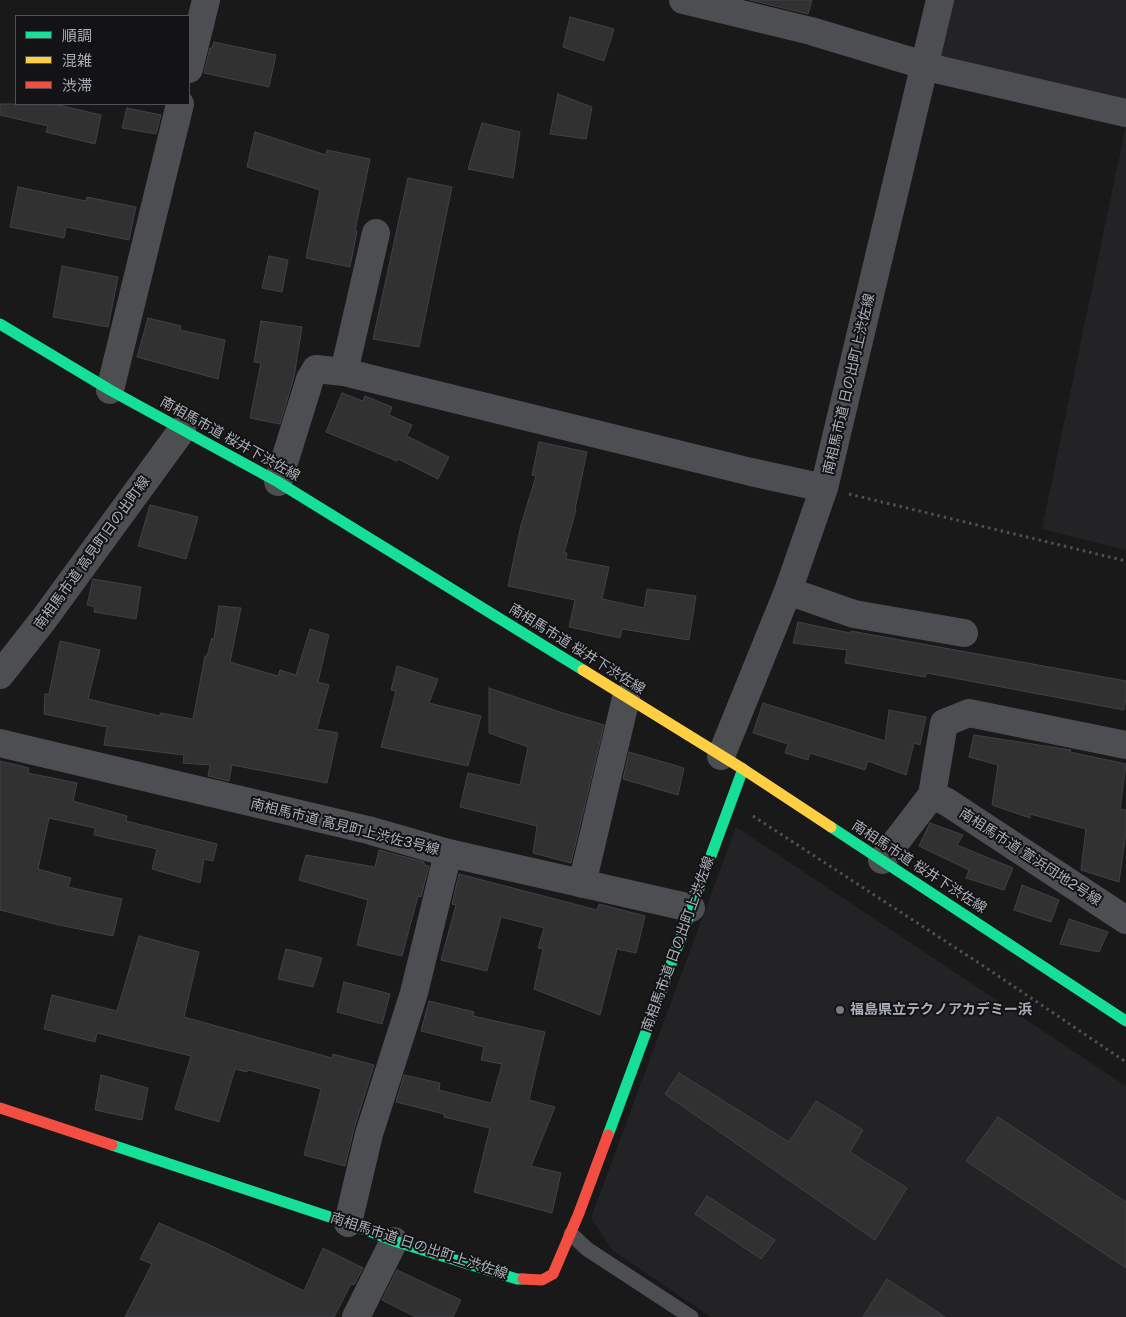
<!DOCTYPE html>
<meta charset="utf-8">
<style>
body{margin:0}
#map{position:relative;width:1126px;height:1317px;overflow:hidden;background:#191919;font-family:"Public Sans","Noto Sans JP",sans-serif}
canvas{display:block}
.legend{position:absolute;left:15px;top:15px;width:175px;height:90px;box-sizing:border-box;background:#131315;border:1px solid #4f5157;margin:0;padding:6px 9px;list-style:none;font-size:15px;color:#aaafb9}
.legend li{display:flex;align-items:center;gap:10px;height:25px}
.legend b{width:25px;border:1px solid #4f5157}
</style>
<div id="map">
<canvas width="1126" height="1317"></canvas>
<ul class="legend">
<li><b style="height:6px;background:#16e098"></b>順調</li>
<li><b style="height:6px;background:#ffcf43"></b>混雑</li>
<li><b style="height:6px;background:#f24e42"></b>渋滞</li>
</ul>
</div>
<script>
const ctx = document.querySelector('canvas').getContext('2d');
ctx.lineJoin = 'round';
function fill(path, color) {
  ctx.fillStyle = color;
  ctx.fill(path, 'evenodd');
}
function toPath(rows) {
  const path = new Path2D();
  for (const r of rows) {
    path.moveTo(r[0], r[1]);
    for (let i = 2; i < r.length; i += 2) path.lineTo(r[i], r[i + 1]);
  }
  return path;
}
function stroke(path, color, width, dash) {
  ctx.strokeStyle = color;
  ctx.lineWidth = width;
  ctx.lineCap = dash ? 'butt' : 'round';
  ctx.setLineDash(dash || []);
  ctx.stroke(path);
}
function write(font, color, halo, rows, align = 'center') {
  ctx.font = font + ' "Public Sans","Noto Sans JP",sans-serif';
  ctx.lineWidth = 4;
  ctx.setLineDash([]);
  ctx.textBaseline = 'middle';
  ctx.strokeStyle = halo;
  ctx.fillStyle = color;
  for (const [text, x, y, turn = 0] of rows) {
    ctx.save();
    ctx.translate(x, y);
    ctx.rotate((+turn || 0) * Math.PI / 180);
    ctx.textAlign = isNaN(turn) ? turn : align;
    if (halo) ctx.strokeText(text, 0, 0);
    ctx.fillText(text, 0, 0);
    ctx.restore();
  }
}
const built = toPath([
 [951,0,1126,0,1126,103,937,59],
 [1126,124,1126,550,1042,529],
 [736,827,1126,1086,1126,1317,711,1317,612,1250,591,1218]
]);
const building = toPath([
 [750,0,812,0,808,14,750,0],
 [570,17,614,29,604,61,563,47,570,17],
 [214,42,276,55,269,87,204,73,210,48,212,48,214,42],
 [558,94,592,107,586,139,550,134,558,94],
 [0,104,54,104,101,115,95,144,46,132,48,126,0,115,0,104],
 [127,108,161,115,156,134,122,128,127,108],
 [482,123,520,132,513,178,468,169,482,123],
 [255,132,326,155,327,150,370,159,355,231,357,231,350,267,306,258,320,190,247,167,255,132],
 [408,178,452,187,419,347,373,339,408,178],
 [18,187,86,201,87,197,136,207,129,240,66,227,64,238,10,227,18,187],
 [269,256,288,260,282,292,262,288,269,256],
 [62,266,118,277,108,327,53,317,62,266],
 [148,318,181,326,180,330,225,340,218,379,137,357,148,318],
 [261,321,302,327,294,377,280,424,250,418,261,363,254,362,261,321],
 [342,393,363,401,365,396,392,407,389,415,412,425,407,436,449,457,438,479,398,459,397,461,326,432,342,393],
 [539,442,587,452,575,509,576,510,564,553,567,553,566,559,609,567,602,599,644,608,647,589,696,596,689,640,622,629,620,638,569,627,575,600,508,586,521,525,536,476,532,475,539,442],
 [150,505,198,517,186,559,138,546,150,505],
 [93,579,141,587,136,619,94,612,95,607,87,605,93,579],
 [219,606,241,608,230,662,278,676,280,670,296,675,310,629,329,635,318,682,329,685,317,729,338,733,327,783,232,765,229,781,208,776,210,765,183,763,184,755,104,745,107,727,44,714,45,694,49,694,60,641,100,650,88,699,160,716,160,713,193,719,205,656,207,656,212,638,214,639,219,606],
 [798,622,850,633,851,631,1126,681,1126,698,1124,710,927,673,925,677,845,663,847,650,793,643,798,622],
 [397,666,438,679,429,703,481,716,468,766,381,747,396,691,391,690,397,666],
 [489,688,563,713,604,725,571,863,533,853,537,826,460,807,468,773,520,785,528,747,489,733,489,688],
 [763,703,885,741,889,710,926,717,920,745,914,743,906,775,868,761,865,770,810,753,808,760,785,753,788,744,753,733,763,703],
 [974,735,1071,750,1070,752,1126,764,1120,809,1126,810,1126,832,1119,882,1081,870,1086,829,1030,814,1030,818,992,805,998,765,969,757,974,735],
 [629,752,684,768,678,795,623,779,629,752],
 [0,761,29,768,28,773,77,783,73,801,127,816,126,821,217,844,213,861,204,859,200,883,152,869,157,849,94,835,95,828,49,818,38,869,71,878,68,887,122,899,113,936,59,925,0,910,0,761],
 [930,823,963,835,957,845,1013,868,1004,890,966,878,969,870,919,846,930,823],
 [379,850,424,862,424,865,429,866,421,897,418,896,402,956,357,945,368,900,299,880,306,855,375,867,379,850],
 [459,874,597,910,599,904,645,916,636,953,617,949,600,1015,534,989,543,949,538,948,544,928,501,917,487,971,441,960,456,905,452,904,459,874],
 [1022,885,1059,900,1051,922,1014,910,1022,885],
 [1069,919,1108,932,1099,952,1060,944,1069,919],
 [139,936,199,952,184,1017,332,1058,333,1054,374,1065,354,1129,345,1166,304,1155,321,1089,248,1070,247,1072,235,1069,219,1122,175,1109,191,1056,97,1033,95,1042,44,1029,52,995,117,1011,139,936],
 [286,949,322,958,313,987,278,979,286,949],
 [344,982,390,994,382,1024,337,1012,344,982],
 [429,1001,474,1012,473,1016,545,1032,529,1100,555,1107,531,1166,561,1173,552,1213,474,1192,490,1128,444,1117,444,1114,396,1102,404,1075,440,1083,439,1090,491,1103,502,1064,481,1060,484,1047,421,1031,429,1001],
 [679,1073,789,1142,816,1101,863,1130,850,1152,907,1188,875,1240,665,1094,679,1073],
 [101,1075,148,1088,142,1120,95,1110,101,1075],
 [998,1117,1126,1202,1126,1268,966,1161,998,1117],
 [707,1196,775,1240,761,1259,695,1214,707,1196],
 [159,1223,212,1246,304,1291,323,1248,363,1268,354,1285,351,1284,334,1317,125,1317,152,1264,140,1259,159,1223],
 [397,1270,461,1300,453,1317,416,1317,382,1300,397,1270],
 [887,1279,945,1317,863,1317,887,1279]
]);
const path = toPath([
 [849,494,1126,561],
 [753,816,985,967,1126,1062]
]);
const lane = toPath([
 [571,1234,587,1249,691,1317]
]);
const street = toPath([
 [683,0,811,31,940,70,1126,113],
 [189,69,206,0],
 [344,372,376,233],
 [110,390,180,104],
 [278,482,310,379,316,369,344,372,751,472,824,488],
 [788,591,854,614,964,633],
 [0,675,44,619,182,430],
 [0,743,368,830,448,853,691,908],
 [721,756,788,591,824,488,940,0],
 [932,795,947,802,1126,920],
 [882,860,932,795,944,723,969,713,1126,745],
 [582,884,626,698],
 [348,1223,369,1134,414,993,448,853],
 [356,1317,394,1241]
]);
const fast = toPath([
 [0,324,110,390,278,482,583,670],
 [831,827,1126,1021],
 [608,1135,743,769],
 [112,1145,348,1223,394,1241,517,1279,523,1279]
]);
const slow = toPath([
 [583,670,743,769,831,827]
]);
const jam = toPath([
 [0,1108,112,1145],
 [523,1279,542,1280,553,1274,579,1213,608,1135]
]);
const markers = [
 [840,1010,5,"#777a81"]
];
const streetNames = [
 ["南相馬市道 日の出町上渋佐線",849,384,-77],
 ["南相馬市道 桜井下渋佐線",230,439,29],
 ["南相馬市道 高見町日の出町線",92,553,-54],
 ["南相馬市道 桜井下渋佐線",577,649,32],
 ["南相馬市道 高見町上渋佐3号線",345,827,14],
 ["南相馬市道 萱浜団地2号線",1030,857,33],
 ["南相馬市道 桜井下渋佐線",919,867,33],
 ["南相馬市道 日の出町上渋佐線",678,944,-70],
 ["南相馬市道 日の出町上渋佐線",419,1246,18]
];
const poiNames = [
 ["福島県立テクノアカデミー浜",850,1010]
];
fill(built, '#232325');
fill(building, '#313131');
stroke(building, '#414245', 1);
stroke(path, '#4f5053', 3, [2.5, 4]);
stroke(lane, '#4d4e52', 15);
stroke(street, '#4d4e52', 28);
stroke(fast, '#16e098', 11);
stroke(slow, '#ffcf43', 11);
stroke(jam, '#f24e42', 11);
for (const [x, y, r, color] of markers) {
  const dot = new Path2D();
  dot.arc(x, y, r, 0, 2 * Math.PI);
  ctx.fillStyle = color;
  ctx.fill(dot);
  stroke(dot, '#131315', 2);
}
write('14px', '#aaafb9', '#131315', streetNames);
write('bold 14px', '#aaafb9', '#131315', poiNames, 'left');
</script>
